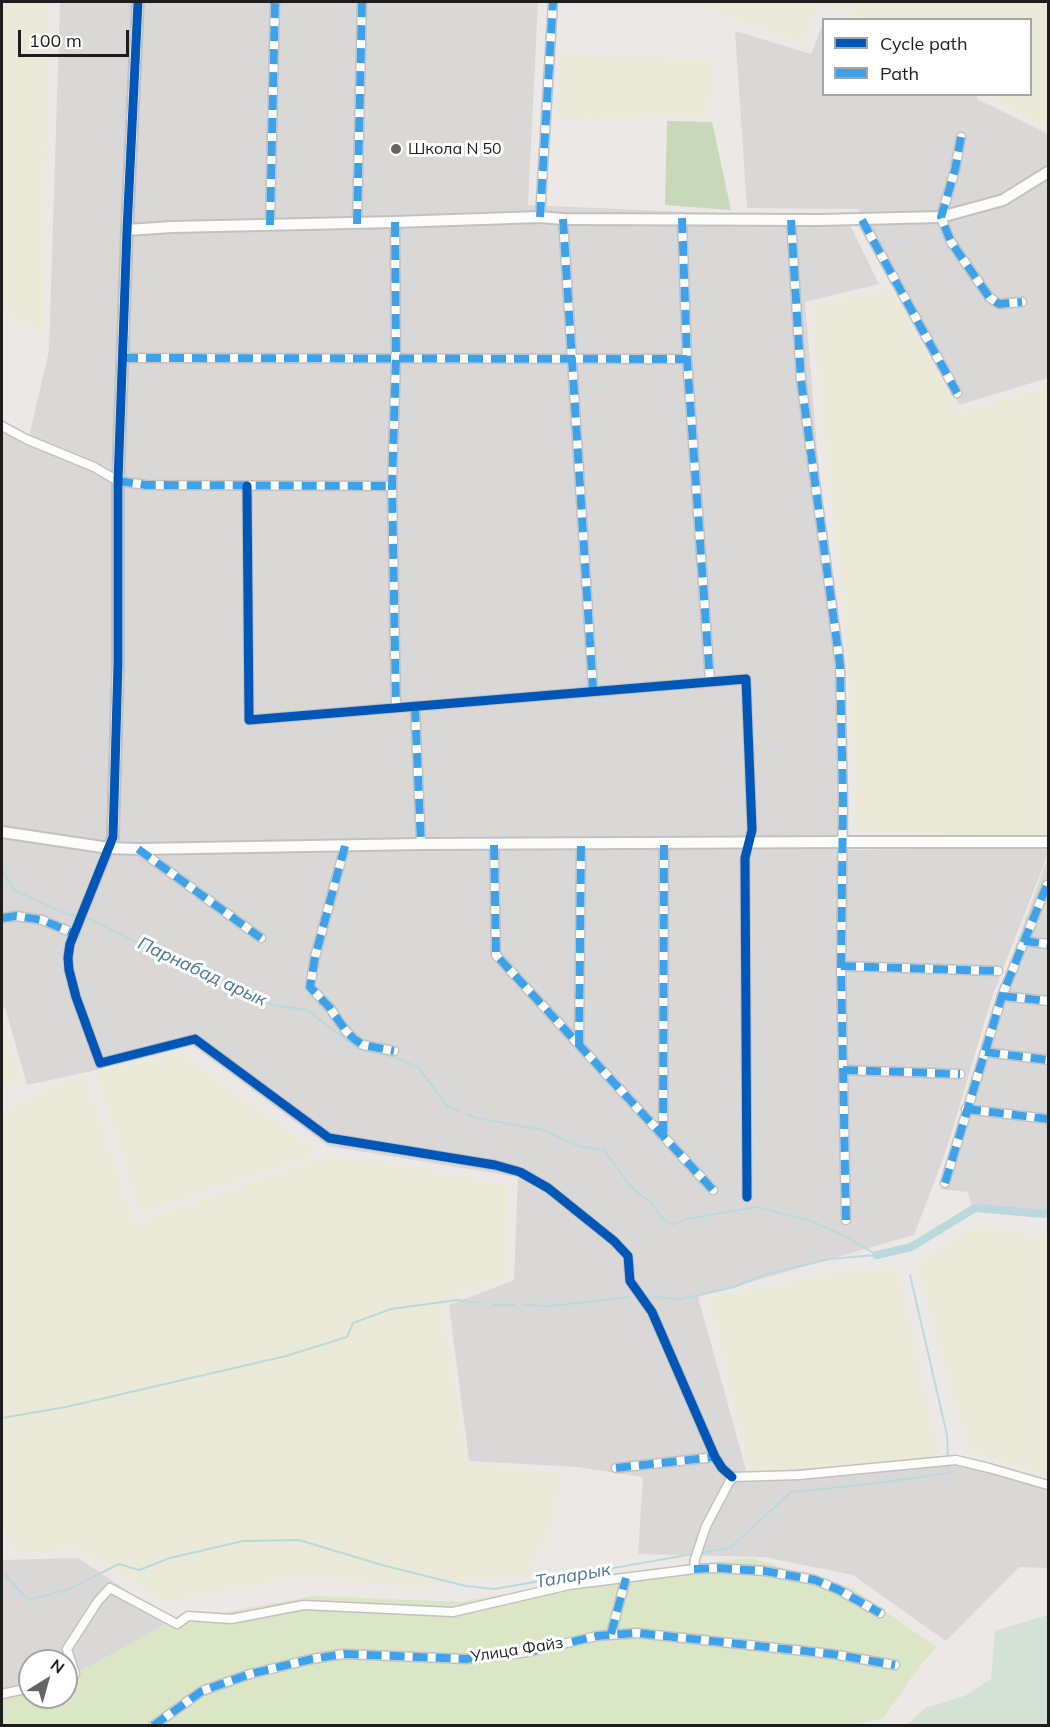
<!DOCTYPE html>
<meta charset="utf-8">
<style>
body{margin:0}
#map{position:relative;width:1050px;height:1727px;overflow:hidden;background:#ebe8e5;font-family:Mulish,sans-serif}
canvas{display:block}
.frame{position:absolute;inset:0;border:3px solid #1d1d1d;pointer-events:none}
.legend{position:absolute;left:822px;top:18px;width:210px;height:78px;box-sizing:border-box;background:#fff;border:2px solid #a5a5a5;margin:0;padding:8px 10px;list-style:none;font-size:18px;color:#1d1d1d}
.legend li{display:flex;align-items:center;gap:12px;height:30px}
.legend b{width:30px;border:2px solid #a5a5a5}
.north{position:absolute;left:18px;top:1649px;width:60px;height:60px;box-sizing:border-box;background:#fff;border:2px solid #a5a5a5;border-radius:50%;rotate:37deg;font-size:16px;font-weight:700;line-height:24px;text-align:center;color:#1d1d1d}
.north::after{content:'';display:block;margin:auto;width:21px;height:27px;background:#656463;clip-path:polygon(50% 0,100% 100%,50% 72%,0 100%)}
.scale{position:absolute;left:18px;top:30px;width:111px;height:27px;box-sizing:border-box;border:3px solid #1d1d1d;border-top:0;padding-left:8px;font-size:18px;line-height:21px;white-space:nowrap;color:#1d1d1d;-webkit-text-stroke:4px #fff;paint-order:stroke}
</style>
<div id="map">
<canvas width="1050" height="1727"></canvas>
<div class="frame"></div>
<ul class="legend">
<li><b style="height:8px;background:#0057b8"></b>Cycle path</li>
<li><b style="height:8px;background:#3da2ea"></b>Path</li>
</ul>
<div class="north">N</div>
<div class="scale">100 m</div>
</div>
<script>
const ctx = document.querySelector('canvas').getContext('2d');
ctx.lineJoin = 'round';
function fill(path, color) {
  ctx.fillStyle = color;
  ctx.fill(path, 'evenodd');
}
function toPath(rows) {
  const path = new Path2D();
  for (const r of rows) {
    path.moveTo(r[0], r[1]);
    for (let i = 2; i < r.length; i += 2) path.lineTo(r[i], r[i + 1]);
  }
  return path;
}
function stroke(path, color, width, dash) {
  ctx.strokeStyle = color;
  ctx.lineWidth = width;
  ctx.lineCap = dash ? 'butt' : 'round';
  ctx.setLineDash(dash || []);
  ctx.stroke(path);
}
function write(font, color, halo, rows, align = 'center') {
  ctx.font = font + ' Mulish,sans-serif';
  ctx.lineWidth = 6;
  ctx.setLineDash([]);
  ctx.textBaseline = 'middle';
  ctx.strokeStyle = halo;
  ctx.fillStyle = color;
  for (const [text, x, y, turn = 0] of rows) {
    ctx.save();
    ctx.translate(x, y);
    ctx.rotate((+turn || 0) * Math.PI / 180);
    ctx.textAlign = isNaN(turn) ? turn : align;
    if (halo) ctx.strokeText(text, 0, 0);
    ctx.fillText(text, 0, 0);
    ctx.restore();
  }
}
const residential = toPath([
 [60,2,538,2,528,205,847,219,879,284,805,302,850,850,1048,847,1048,854,992,997,946,1151,914,1235,698,1297,747,1473,962,1457,1048,1485,1048,1568,1019,1567,946,1641,853,1575,764,1557,638,1554,643,1477,577,1467,469,1461,449,1305,514,1280,518,1177,328,1146,192,1045,88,1072,27,1085,5,1007,2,1008,2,431,27,445,49,351],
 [823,23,824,94,977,95,977,99,1048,134,1048,378,959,405,858,209,747,208,735,31,811,54],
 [1048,857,1048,1208,1045,1211,972,1206,968,1192,941,1189,988,1022],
 [78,1558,177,1624,82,1672,66,1676,66,1661,30,1661,30,1686,2,1691,2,1560]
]);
const farmland = toPath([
 [5,2,49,2,43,333,2,311,2,3],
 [690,2,820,2,801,42],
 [823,2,1048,2,1048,127,988,96,988,94,1030,94,1030,20,864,19],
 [561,52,716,61,707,116,555,119],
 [890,288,959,412,1035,391,1048,383,1048,838,856,830,849,661,811,306],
 [2,1024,21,1078,2,1089],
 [180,1054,311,1147,311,1156,140,1212,95,1072],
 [84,1073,134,1224,334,1154,507,1183,510,1277,441,1299,467,1462,561,1474,556,1516,529,1575,411,1586,298,1576,167,1602,79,1548,20,1553,2,1531,2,1111],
 [989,1226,1026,1235,1048,1233,1048,1477,968,1448,916,1263,970,1230],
 [898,1267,939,1454,899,1461,822,1469,794,1468,751,1471,746,1460,719,1342,708,1298,845,1271]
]);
const grass = toPath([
 [750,1558,852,1588,936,1647,916,1671,883,1718,852,1725,2,1726,2,1690,30,1685,30,1697,66,1697,66,1675,88,1667,167,1623,313,1596,460,1602,622,1573]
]);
const forest = toPath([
 [667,121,712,122,731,210,665,205]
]);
const wetland = toPath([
 [1048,1615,1048,1725,907,1725,925,1708,965,1696,991,1679,995,1631]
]);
const stream = toPath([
 [2,870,14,890,64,913,77,916],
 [83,917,88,918,127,938,179,958,247,990,272,1005,307,1010,357,1048,397,1058,419,1068,448,1107,459,1111],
 [467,1114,477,1118,543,1130,578,1146,604,1150,630,1186,651,1203,664,1220,672,1225,686,1219,756,1207,811,1221,847,1237,877,1255],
 [910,1275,947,1435,948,1459],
 [653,1297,681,1299,734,1287,767,1274,829,1259,877,1255],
 [493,1305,515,1305],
 [523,1305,551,1306,629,1297],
 [2,1418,66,1407,286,1356,347,1337,353,1323,391,1309,457,1300,481,1303],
 [699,1553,730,1548,791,1492,870,1484,949,1473,948,1465],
 [2,1571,28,1600,69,1589,119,1564,139,1570,170,1558,243,1541,299,1540,382,1565,466,1586,495,1589,693,1554]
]);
const canal = toPath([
 [877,1255,911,1247,975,1208,1044,1214,1048,1212]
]);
const minor = toPath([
 [961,137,955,170,941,217,951,242,989,297,999,304,1022,302],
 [540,217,553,2],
 [682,218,687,359,710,681],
 [563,219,593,690],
 [791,220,801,380,840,665,843,801,841,966,846,1220],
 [862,220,957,393],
 [395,222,396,359,392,486,396,707],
 [357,224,362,2],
 [270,225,275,2],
 [123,358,687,359],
 [2,426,26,439,94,467,118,481,146,485,392,486],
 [247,486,249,720,746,679,752,830,745,858,747,1197],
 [415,707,421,844],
 [494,845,496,955,713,1190],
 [345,846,315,957,310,987,330,1008,346,1031,354,1039,363,1045,394,1051],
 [109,848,70,944,68,958,69,970,76,997,100,1063,195,1039,329,1138,495,1165,520,1172,548,1188,614,1241,628,1256,630,1281,652,1312,715,1457,722,1468,732,1477],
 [138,849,261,938],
 [2,918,16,916,42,920,75,934],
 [1024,941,1048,944],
 [841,966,998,971],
 [1002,996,1048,1001],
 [579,1045,581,844],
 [985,1052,1048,1060],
 [843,1070,960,1074],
 [966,1109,1048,1119],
 [663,1136,664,843],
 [945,1183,1002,996,1047,885,1048,885],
 [616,1468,715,1457],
 [694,1569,695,1559,706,1526,732,1477,799,1475,956,1460,989,1468,1048,1485],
 [611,1634,626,1578],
 [66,1677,75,1674,67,1649,98,1601,110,1588,177,1624,188,1616,231,1619,304,1605,453,1612,569,1585,694,1569,718,1568,764,1571,815,1580,839,1590,880,1613],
 [2,1694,30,1688],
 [153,1726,202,1691,250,1674,312,1659,344,1654,466,1659,528,1652,597,1636,637,1633,832,1654,895,1665]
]);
const tertiary = toPath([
 [127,230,172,227,395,222,540,217,563,219,818,220,941,217,1003,200,1048,172],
 [2,832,109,848,138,849,421,844,843,842,1048,842],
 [109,848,113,837,118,664,118,481,127,230,138,2]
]);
const quiet = toPath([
 [961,137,955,170,941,217,951,242,989,297,999,304,1022,302],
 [540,217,553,2],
 [682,218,687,359,710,681],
 [563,219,593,690],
 [791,220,801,380,840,665,843,801,841,966,846,1220],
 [862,220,957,393],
 [395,222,396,359,392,486,396,707],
 [357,224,362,2],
 [270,225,275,2],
 [123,358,687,359],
 [118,481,146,485,392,486],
 [415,707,421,844],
 [494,845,496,955,713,1190],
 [345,846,315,957,310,987,330,1008,346,1031,354,1039,363,1045,394,1051],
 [138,849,261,938],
 [2,918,16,916,42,920,75,934],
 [1024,941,1048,944],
 [841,966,998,971],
 [1002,996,1048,1001],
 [579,1045,581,844],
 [985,1052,1048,1060],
 [843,1070,960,1074],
 [966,1109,1048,1119],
 [663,1136,664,843],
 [945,1183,1002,996,1047,885,1048,885],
 [616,1468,715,1457],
 [694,1569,718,1568,764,1571,815,1580,839,1590,880,1613],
 [611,1634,626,1578],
 [153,1726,202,1691,250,1674,312,1659,344,1654,466,1659,528,1652,597,1636,637,1633,832,1654,895,1665]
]);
const cycleway = toPath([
 [138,2,127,230,118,481,118,664,113,837,70,944,68,958,69,970,76,997,100,1063,195,1039,329,1138,495,1165,520,1172,548,1188,614,1241,628,1256,630,1281,652,1312,715,1457,722,1468,732,1477],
 [247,486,249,720,746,679,752,830,745,858,747,1197]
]);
const markers = [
 [396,149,6,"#656463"]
];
const poiNames = [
 ["Школа N 50",408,149]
];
const streetNames = [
 ["Улица Файз",517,1650,-9]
];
const waterNames = [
 ["Парнабад арык",202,972,25],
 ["Таларык",573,1576,-10]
];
fill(residential, '#dad8d7');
fill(farmland, '#ebead9');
fill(grass, '#dae6c5');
fill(forest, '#c8d8bb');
fill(wetland, '#d3e1d7');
stroke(stream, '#bad9dd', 2);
stroke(canal, '#bad9dd', 8);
stroke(minor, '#c2c1c0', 11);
stroke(tertiary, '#c2c1c0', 14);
stroke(minor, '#fcfcfb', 8);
stroke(tertiary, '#fcfcfb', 10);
stroke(quiet, '#3da2ea', 8, [15, 8]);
stroke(cycleway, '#0057b8', 9);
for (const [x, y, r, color] of markers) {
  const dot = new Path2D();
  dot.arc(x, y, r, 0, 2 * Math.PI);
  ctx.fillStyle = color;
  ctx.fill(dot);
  stroke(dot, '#fff', 2);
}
write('16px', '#1d1d1d', '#fff', poiNames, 'left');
write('16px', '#1d1d1d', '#fff', streetNames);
write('italic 18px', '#497798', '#fff', waterNames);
</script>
